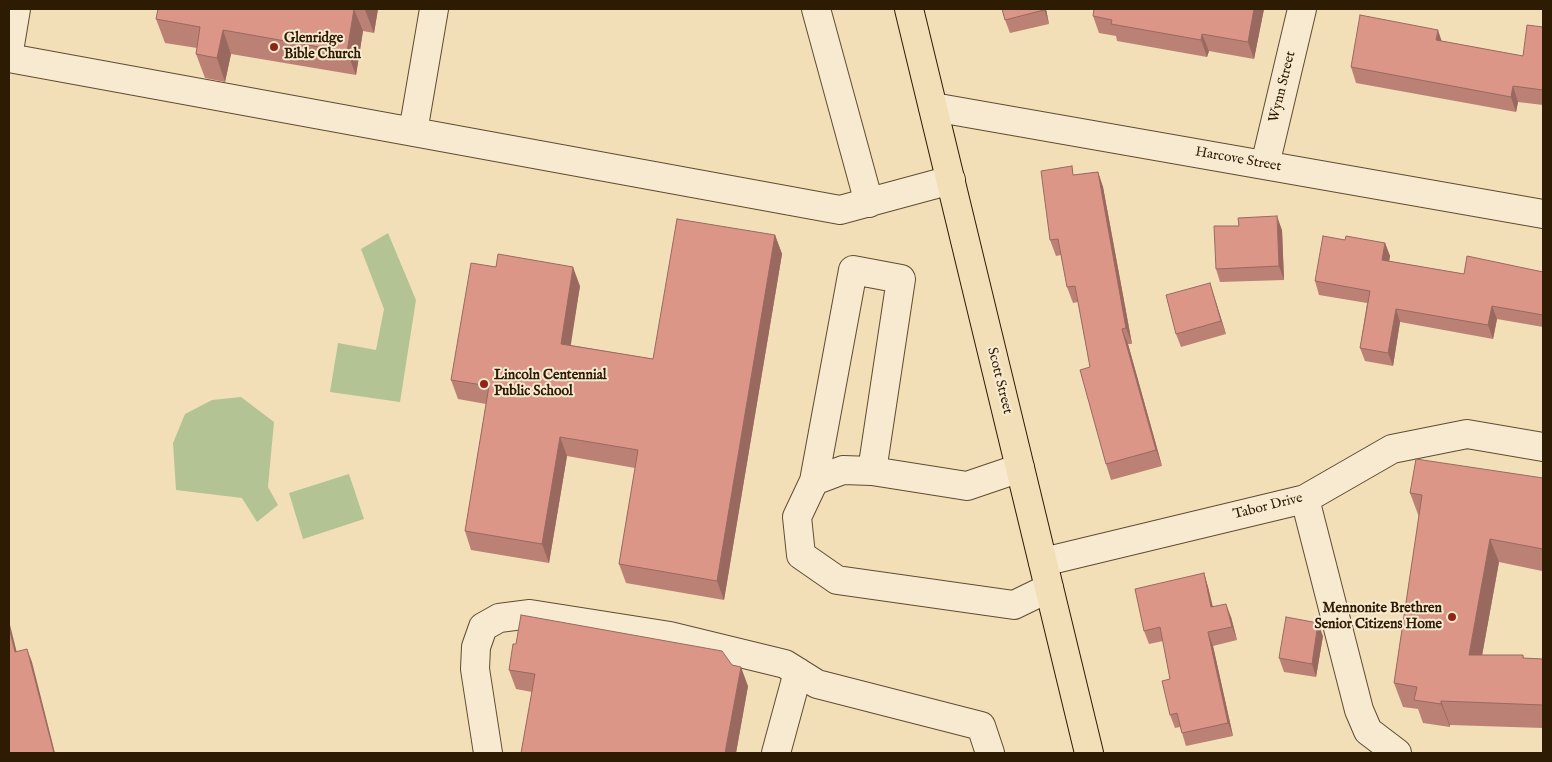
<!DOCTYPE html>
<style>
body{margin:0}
#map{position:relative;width:1552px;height:762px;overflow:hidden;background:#f2dfb7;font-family:"IM FELL English",serif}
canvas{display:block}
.frame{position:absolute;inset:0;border:10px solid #2e1b04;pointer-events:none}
</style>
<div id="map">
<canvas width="1552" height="762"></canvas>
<div class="frame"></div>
</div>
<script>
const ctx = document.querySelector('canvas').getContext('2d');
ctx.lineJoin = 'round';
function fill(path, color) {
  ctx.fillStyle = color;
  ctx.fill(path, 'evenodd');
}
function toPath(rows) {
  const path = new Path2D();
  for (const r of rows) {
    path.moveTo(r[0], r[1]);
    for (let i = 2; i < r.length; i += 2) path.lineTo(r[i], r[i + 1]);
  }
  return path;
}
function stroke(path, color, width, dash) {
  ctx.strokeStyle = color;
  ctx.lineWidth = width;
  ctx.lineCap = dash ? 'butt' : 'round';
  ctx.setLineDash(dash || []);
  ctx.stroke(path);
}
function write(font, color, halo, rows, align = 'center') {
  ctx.font = font + ' "IM FELL English",serif';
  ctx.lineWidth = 4;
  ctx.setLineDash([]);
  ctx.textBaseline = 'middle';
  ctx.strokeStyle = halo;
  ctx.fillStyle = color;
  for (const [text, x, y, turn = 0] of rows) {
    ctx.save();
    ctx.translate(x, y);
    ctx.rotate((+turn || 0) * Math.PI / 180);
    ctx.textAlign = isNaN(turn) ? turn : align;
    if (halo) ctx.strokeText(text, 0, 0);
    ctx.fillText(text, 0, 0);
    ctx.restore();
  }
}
const green = toPath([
 [388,233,416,300,400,402,330,392,338,343,376,350,384,309,361,249],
 [241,397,274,422,268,487,278,505,257,522,242,498,176,490,173,443,185,414,212,400],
 [349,474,364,519,303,539,289,493]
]);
const minor = toPath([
 [816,9,869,203],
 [9,51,16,9],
 [9,58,840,210,951,180],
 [933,107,1543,214],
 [413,132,434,9],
 [1265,165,1302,9],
 [1020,468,967,486,872,471,843,470,814,481,797,517,801,555,837,580,1014,605,1049,588],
 [814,481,853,270,901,279,872,471],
 [1305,499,1359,710,1368,731,1397,753],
 [1043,562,1305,499,1392,449,1467,434,1543,447],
 [488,753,475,669,476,647,483,627,499,618,530,614,670,636,785,664,817,684,981,726,990,753],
 [776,753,798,672]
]);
const major = toPath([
 [909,9,1089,753]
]);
const wall = toPath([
 [158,9,378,9,374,33,363,31,356,75,231,54,225,82,205,78,196,54,197,48,165,43,156,19],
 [1002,9,1046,9,1049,24,1010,33,1005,20],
 [1264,9,1254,59,1209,51,1207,57,1117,41,1116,36,1099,33,1093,16],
 [1543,27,1543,105,1518,102,1516,112,1356,83,1351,67,1442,41,1523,56],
 [1098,172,1103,187,1132,344,1128,344,1162,466,1111,480,1106,464,1090,367,1078,302,1073,303,1067,287,1061,255,1056,256,1050,240,1075,175],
 [1282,230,1284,280,1220,282,1216,269],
 [775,235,782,254,724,600,626,583,619,564,635,468,567,456,549,563,471,550,465,531,486,404,458,399,451,380,580,286,570,345,653,359],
 [1345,240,1385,243,1390,256,1389,261,1464,274,1543,272,1543,327,1497,319,1493,339,1400,322,1393,366,1365,361,1360,348,1367,303,1319,295,1315,281],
 [1210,283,1214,296,1226,334,1181,347,1176,334],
 [1543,478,1543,578,1542,574,1542,571,1499,562,1482,655,1523,655,1524,658,1543,659,1543,728,1450,725,1450,727,1423,723,1418,709,1403,707,1394,683,1419,517,1410,493],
 [1204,573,1208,587,1213,607,1231,617,1237,640,1213,646,1233,736,1186,746,1182,733,1180,727,1175,728,1170,715,1170,679,1163,641,1149,644,1144,631],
 [1323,636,1316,677,1284,672,1279,658],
 [732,665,748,686,736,753,521,753,532,692,516,689,509,670]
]);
const shadedWall = toPath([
 [354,9,363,31,356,75,347,52],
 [366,9,378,9,374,33,365,10],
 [1044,9,1046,9,1049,24],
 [1254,9,1264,9,1254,59,1248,42],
 [223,30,231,54,225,82,217,58],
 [1438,30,1443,45,1436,40],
 [1202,34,1209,51,1207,57,1201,40],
 [1513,86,1518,102,1516,112,1511,97],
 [1098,172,1103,187,1132,344,1126,328],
 [1277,216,1282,230,1284,280,1279,266],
 [775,235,782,254,724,600,717,581],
 [1385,243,1390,256,1387,273,1382,260],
 [573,267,580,286,568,363,561,344],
 [1210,283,1214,296,1226,334,1221,321],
 [1492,306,1497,319,1493,339,1488,325],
 [1396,309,1400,322,1393,366,1388,353],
 [1122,329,1128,344,1162,466,1156,450],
 [560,437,567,456,549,563,542,544],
 [1490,539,1499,562,1478,678,1469,655],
 [1204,573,1208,587,1216,621,1211,607],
 [1226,604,1231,617,1237,640,1232,627],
 [9,621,20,665,15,652,9,627],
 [1318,623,1323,636,1316,677,1312,664],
 [1208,632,1213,646,1233,736,1228,723],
 [27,649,32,662,55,753,54,753],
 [741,667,748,686,736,753,725,753],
 [1441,701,1450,725,1450,727,1441,704]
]);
const building = toPath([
 [158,9,354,9,347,52,223,30,217,58,196,54,200,27,156,19,158,9],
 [1002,9,1044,9,1044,10,1005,20,1002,9],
 [1094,9,1254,9,1248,42,1202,34,1201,40,1111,24,1112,20,1093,16,1094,9],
 [1360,15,1438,30,1436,40,1523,56,1527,25,1543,27,1543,90,1513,86,1511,97,1351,67,1360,15],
 [1072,166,1073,175,1098,172,1126,328,1122,329,1156,450,1106,464,1080,370,1090,367,1075,286,1067,287,1058,239,1050,240,1041,171,1072,166],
 [1277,216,1279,266,1216,269,1214,226,1239,226,1238,218,1277,216],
 [677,219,775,235,717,581,619,564,638,450,560,437,542,544,465,531,489,386,451,380,471,263,496,267,498,254,573,267,561,344,653,359,677,219],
 [1323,236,1345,240,1346,236,1385,243,1382,260,1464,274,1467,256,1543,272,1543,315,1492,306,1488,325,1396,309,1388,353,1360,348,1370,291,1315,281,1323,236],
 [1210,283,1221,321,1176,334,1166,295,1210,283],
 [1416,459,1543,478,1543,549,1490,539,1469,655,1523,655,1523,658,1543,659,1543,705,1441,701,1441,704,1414,700,1417,687,1394,683,1422,495,1410,493,1416,459],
 [1204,573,1211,607,1226,604,1232,627,1208,632,1228,723,1182,733,1177,713,1170,715,1162,681,1170,679,1160,627,1144,631,1135,589,1204,573],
 [521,615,722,651,732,665,741,667,725,753,521,753,535,674,509,670,513,644,516,644,521,615],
 [1286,617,1318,623,1312,664,1279,658,1286,617],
 [9,627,15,652,27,649,54,753,9,753,9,627]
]);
const markers = [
 [274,47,5,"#8f2418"],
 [484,384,5,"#8f2418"],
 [1452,617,5,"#8f2418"]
];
const poiNames = [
 ["Glenridge",284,39],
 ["Bible Church",284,55],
 ["Lincoln Centennial",494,376],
 ["Public School",494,392],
 ["Mennonite Brethren",1442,609,"right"],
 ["Senior Citizens Home",1442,625,"right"]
];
const streetNames = [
 ["Wynn Street",1283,87,-76],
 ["Harcove Street",1238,160,10],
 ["Scott Street",999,381,76],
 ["Tabor Drive",1268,507,-14]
];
fill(green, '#b4c393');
stroke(minor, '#5f4c31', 30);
stroke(major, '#2e1b04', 30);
stroke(minor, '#f7ead0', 28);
stroke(major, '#f2dfb7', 28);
fill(wall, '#bc8175');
fill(shadedWall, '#99695f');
fill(building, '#db9688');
stroke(building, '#99695f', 1);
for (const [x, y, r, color] of markers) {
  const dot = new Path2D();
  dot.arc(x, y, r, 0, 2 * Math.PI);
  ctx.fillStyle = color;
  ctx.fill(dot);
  stroke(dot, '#f7ead0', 2);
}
write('bold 14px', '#2e1b04', '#f7ead0', poiNames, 'left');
write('14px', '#2e1b04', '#f7ead0', streetNames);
</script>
